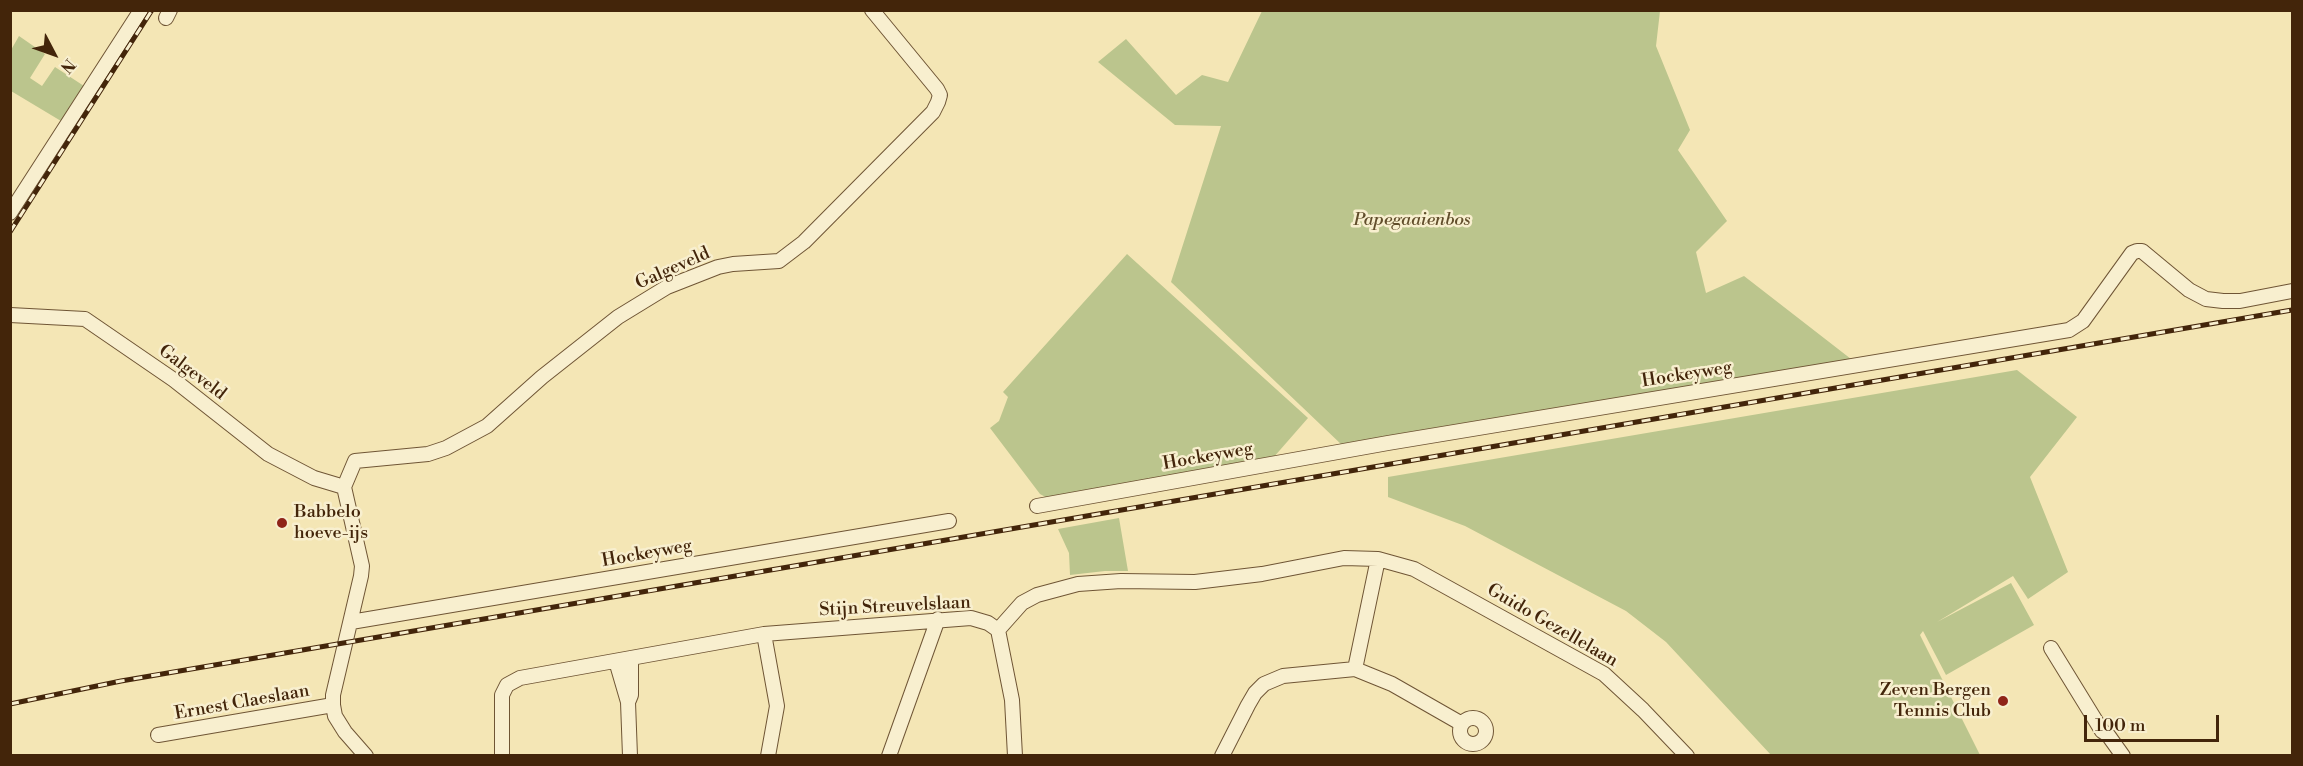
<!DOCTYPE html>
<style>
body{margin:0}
#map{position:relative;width:2303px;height:766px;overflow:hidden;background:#f4e6b5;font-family:"Libre Bodoni",serif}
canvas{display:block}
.frame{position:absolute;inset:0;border:12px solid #43250a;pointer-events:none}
.north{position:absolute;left:24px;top:24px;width:60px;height:60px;-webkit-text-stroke:4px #f8efcf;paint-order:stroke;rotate:131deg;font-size:16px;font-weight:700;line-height:24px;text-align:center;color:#43250a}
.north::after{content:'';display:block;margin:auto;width:21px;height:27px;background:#43250a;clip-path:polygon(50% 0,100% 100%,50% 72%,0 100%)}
.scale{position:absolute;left:2084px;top:715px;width:135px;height:27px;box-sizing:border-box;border:3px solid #43250a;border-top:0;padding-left:8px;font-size:18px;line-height:21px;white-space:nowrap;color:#43250a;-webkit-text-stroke:4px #f8efcf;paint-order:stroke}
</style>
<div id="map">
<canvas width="2303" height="766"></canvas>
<div class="frame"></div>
<div class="north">N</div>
<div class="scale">100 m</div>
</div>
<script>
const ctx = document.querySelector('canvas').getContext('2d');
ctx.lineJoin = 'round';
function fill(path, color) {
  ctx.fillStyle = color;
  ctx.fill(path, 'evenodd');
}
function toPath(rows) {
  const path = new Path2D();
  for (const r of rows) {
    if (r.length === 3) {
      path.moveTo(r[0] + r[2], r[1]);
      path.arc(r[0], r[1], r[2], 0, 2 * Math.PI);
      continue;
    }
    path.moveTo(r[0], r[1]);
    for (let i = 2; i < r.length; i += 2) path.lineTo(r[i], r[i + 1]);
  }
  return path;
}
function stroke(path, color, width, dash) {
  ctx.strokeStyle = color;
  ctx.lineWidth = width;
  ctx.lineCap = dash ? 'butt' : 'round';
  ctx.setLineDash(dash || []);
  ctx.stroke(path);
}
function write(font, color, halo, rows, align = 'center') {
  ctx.font = font + ' "Libre Bodoni",serif';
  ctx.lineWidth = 5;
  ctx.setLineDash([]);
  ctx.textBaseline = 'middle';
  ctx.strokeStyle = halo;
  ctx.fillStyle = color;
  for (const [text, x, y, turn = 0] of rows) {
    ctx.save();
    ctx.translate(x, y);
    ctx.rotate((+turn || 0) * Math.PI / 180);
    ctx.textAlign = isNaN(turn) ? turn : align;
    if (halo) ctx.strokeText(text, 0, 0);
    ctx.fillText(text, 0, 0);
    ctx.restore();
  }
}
const green = toPath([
 [1262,11,1660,11,1656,46,1690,130,1678,150,1727,221,1696,252,1706,293,1744,276,1851,359,1343,446,1171,282,1221,126,1175,125,1098,62,1126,39,1176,95,1202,75,1228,82],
 [19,36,45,54,30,78,42,86,55,67,84,86,61,121,11,91,11,50],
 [1127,254,1308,418,1273,458,1107,487,1049,499,1040,494,990,428,999,421,1008,397,1003,392],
 [2017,370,2077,417,2030,477,2068,572,2028,599,2013,576,1937,622,2011,583,2034,625,1946,675,1923,631,1920,635,1980,755,1771,755,1666,642,1626,611,1465,526,1388,497,1388,477],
 [1119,518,1128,571,1105,571,1070,575,1069,553,1058,529]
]);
const minor = toPath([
 [166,18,170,10],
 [10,213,141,10],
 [10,315,85,319,174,380,268,454,314,478,344,487],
 [1037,506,1388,443,2069,330,2083,321,2132,253,2137,251,2142,251,2189,290,2206,299,2223,301,2240,301,2292,291],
 [1378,559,1355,669,1392,684,1462,724],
 [351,622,949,521],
 [998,630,1022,603,1037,595,1078,584,1121,581,1195,582,1262,574,1344,558,1378,559,1414,569,1604,674,1643,710,1687,756],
 [998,630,1012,700,1015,756],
 [764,634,777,706,768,756],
 [2051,648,2102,731,2108,735,2123,756],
 [616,661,628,702,630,756],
 [629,700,631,695,631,659],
 [1473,731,13],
 [158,735,333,705],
 [366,756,345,732,335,716,333,705,333,695,361,576,362,566,344,487,355,461,428,454,446,448,487,426,542,377,618,317,667,287,718,267,733,264,779,261,804,242,933,112,938,102,940,95,937,89,872,10],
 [502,756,502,695,507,685,520,678,764,634,971,618,988,623,998,630],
 [889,756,938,619],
 [1222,756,1248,705,1255,693,1264,684,1283,676,1355,669]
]);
const rail = toPath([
 [10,232,152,10],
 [10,704,121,681,2292,310]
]);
const markers = [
 [282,523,6,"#8f2418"],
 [2003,701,6,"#8f2418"]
];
const parkNames = [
 ["Papegaaienbos",1412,221]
];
const streetNames = [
 ["Galgeveld",673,269,-24],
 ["Galgeveld",192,373,37],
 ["Hockeyweg",1687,375,-9],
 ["Hockeyweg",1208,457,-10],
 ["Hockeyweg",647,554,-10],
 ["Stijn Streuvelslaan",895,607,-3],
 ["Guido Gezellelaan",1552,626,30],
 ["Ernest Claeslaan",242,703,-10]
];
const poiNames = [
 ["Babbelo",294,513],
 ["hoeve-ijs",294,534],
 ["Zeven Bergen",1991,691,"right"],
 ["Tennis Club",1991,712,"right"]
];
fill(green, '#bbc58d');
stroke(minor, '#6f5535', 16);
stroke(minor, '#f8efcf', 14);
stroke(rail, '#43250a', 5);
stroke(rail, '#f8efcf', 3, [9]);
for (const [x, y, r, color] of markers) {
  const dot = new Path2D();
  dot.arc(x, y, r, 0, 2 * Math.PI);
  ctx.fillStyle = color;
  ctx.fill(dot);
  stroke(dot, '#f8efcf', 2);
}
write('italic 18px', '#614d2b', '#f8efcf', parkNames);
write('18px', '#43250a', '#f8efcf', streetNames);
write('18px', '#43250a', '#f8efcf', poiNames, 'left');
</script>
